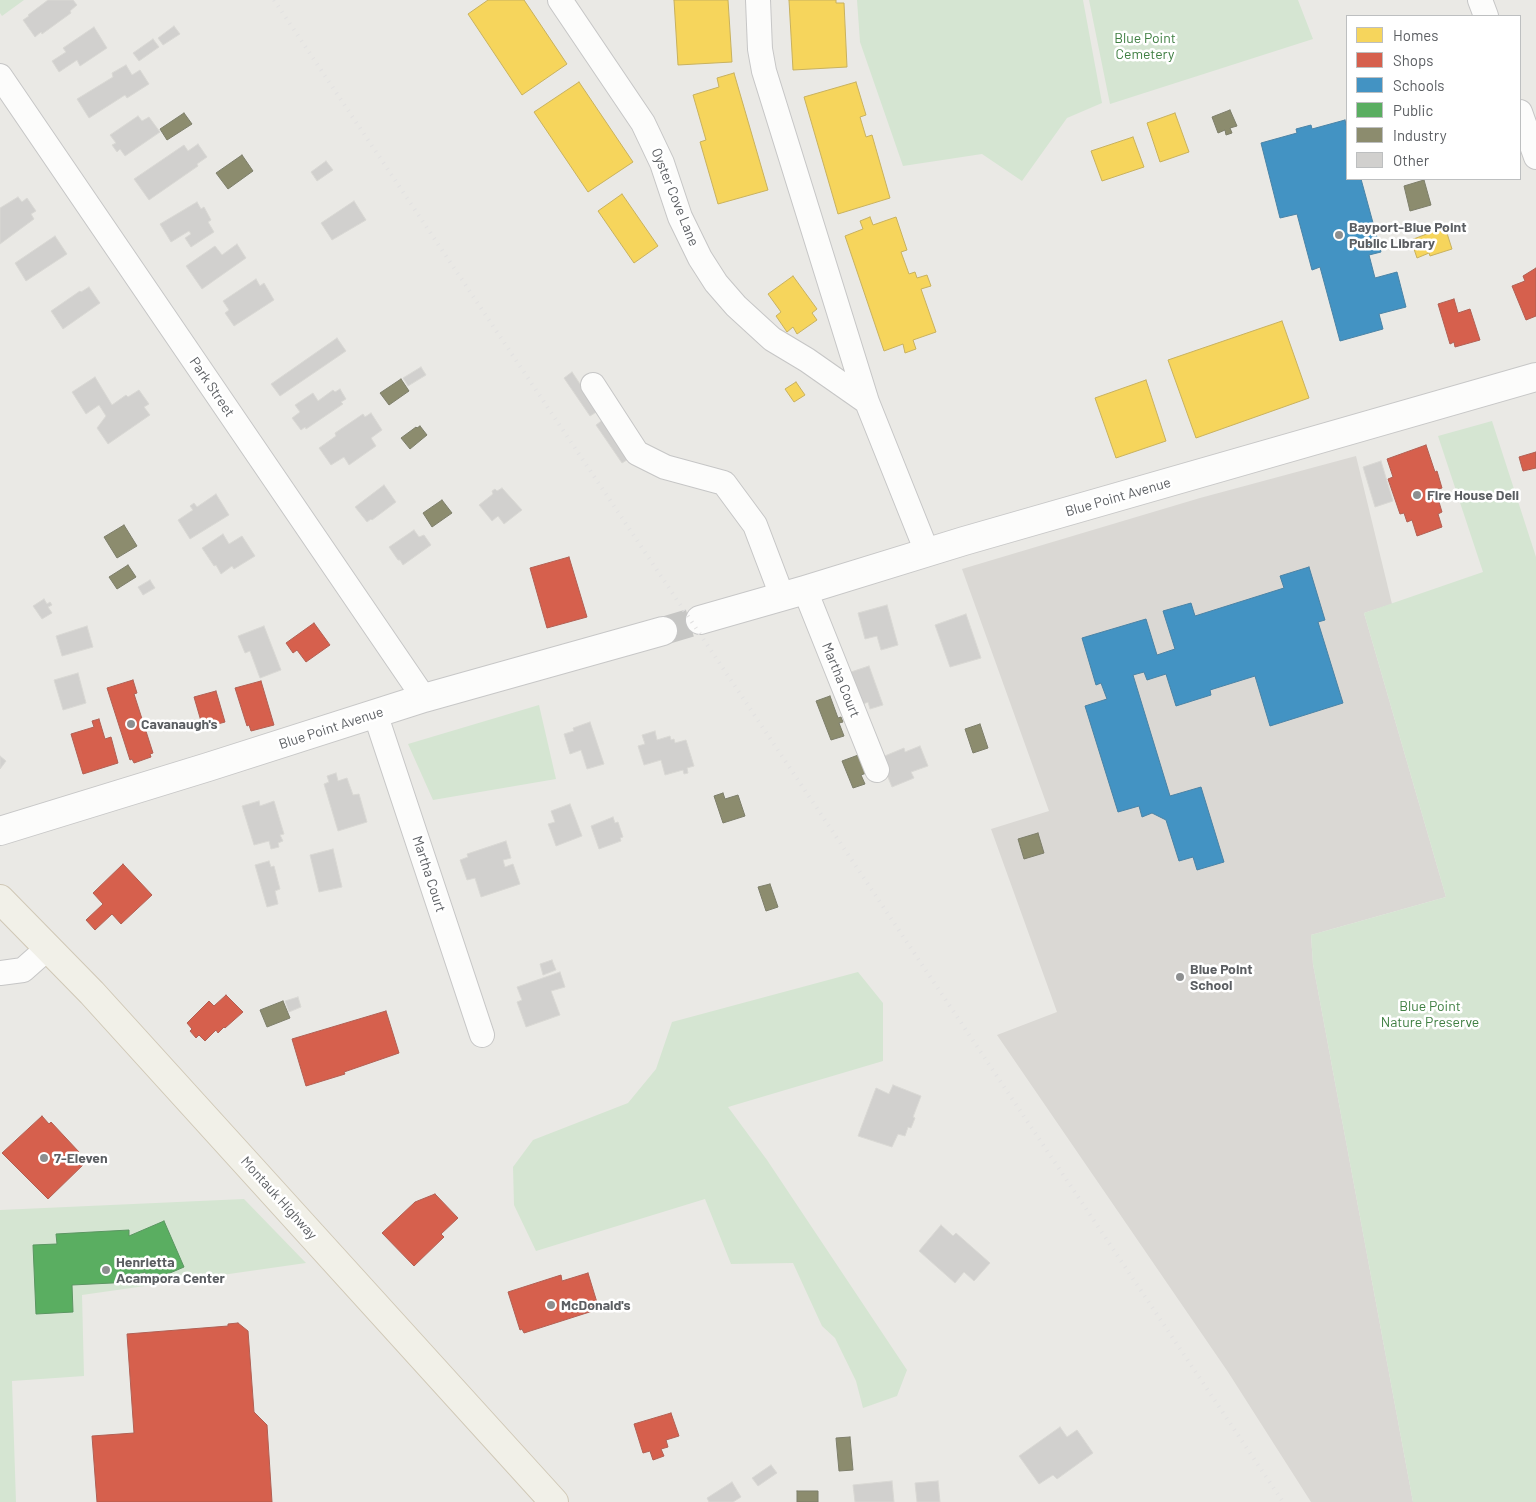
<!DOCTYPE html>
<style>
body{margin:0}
#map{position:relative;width:1536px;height:1502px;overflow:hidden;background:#eae9e5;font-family:Barlow,sans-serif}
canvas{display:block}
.legend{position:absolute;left:1346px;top:15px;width:175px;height:165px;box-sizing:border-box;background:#fff;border:1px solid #bdbfc0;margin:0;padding:6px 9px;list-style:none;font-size:15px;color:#5b5e62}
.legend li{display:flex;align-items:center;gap:10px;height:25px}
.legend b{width:25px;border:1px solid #bdbfc0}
</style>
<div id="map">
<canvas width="1536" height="1502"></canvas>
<ul class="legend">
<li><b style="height:14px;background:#f6d55c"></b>Homes</li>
<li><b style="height:14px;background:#d6604d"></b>Shops</li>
<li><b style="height:14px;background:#4393c3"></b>Schools</li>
<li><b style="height:14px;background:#5aae61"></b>Public</li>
<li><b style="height:14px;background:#8c8c6e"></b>Industry</li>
<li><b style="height:14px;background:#d1d0ce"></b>Other</li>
</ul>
</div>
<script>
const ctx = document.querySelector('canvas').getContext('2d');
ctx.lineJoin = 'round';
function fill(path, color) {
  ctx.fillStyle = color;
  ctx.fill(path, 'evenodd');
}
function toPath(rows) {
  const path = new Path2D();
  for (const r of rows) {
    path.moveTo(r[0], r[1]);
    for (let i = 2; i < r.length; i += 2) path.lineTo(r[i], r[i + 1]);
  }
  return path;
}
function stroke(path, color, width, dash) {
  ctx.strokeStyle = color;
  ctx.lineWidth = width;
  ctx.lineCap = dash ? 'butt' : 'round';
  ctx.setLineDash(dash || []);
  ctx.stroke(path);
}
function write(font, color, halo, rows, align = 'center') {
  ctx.font = font + ' Barlow,sans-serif';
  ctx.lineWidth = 5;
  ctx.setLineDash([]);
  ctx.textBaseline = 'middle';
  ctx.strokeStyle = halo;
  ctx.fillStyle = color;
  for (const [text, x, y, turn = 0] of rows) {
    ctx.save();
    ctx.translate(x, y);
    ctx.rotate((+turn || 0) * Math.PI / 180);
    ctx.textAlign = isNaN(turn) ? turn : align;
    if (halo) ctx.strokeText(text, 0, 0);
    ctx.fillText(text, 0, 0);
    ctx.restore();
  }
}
const education = toPath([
 [1356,456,1392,604,1364,613,1446,897,1311,935,1313,964,1413,1502,1311,1502,1228,1372,997,1035,1057,1012,991,829,1049,811,962,569,1200,498]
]);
const green = toPath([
 [0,0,24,0,2,16,0,13],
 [857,0,1083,0,1102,103,1067,118,1022,181,982,154,903,166,860,42],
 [1089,0,1298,0,1313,39,1110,104],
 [1492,421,1536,557,1536,1502,1413,1502,1313,964,1311,935,1446,897,1364,613,1483,572,1438,436],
 [539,705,556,779,433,800,408,744],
 [858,972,883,1003,883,1061,728,1107,767,1160,907,1370,897,1396,863,1408,856,1381,835,1338,822,1326,793,1263,731,1264,705,1199,536,1251,514,1205,513,1167,533,1140,628,1103,656,1069,672,1022],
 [244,1199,306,1263,82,1295,84,1376,12,1381,16,1502,0,1502,0,1210]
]);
const homes = toPath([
 [488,0,524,0,567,64,522,95,468,14,488,0],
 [674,0,728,0,732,62,678,65,674,0],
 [789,0,836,0,836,3,844,3,847,67,793,70,789,0],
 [734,73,768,190,718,204,700,142,706,140,693,95,719,87,717,78,734,73],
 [579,82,633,162,588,192,534,112,579,82],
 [856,82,866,115,860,117,866,137,872,135,890,198,838,214,804,97,856,82],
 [1175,113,1189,152,1160,162,1147,123,1175,113],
 [1133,137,1144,167,1102,181,1091,151,1133,137],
 [622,194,658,246,634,263,598,211,622,194],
 [870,217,873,225,896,217,907,250,901,252,909,274,915,272,917,278,927,275,931,286,921,289,936,332,913,340,916,349,905,353,903,344,884,351,845,236,863,229,860,221,870,217],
 [1445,227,1452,249,1430,256,1429,253,1417,258,1411,240,1445,227],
 [793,276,817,309,812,313,817,320,797,334,793,327,787,332,776,316,781,312,768,294,793,276],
 [1282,321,1309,398,1196,438,1168,360,1282,321],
 [1146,380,1166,441,1116,458,1095,398,1146,380],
 [796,382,805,395,794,402,785,389,796,382]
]);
const shops = toPath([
 [1536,268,1536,316,1526,320,1512,286,1525,281,1523,276,1536,268],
 [1454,299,1458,313,1470,309,1480,340,1455,347,1454,342,1450,344,1438,304,1454,299],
 [1426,445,1435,472,1437,471,1442,488,1438,489,1442,501,1439,502,1442,512,1438,514,1442,527,1417,536,1412,520,1407,522,1404,513,1400,514,1388,479,1393,477,1387,459,1426,445],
 [1536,452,1536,468,1523,471,1519,457,1536,452],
 [569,557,587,617,547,628,530,568,569,557],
 [314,623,330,645,306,662,297,650,293,653,286,643,314,623],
 [133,680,137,693,134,694,153,753,150,754,151,757,134,763,132,759,130,760,107,688,133,680],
 [261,681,274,725,251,731,249,725,247,726,235,688,261,681],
 [216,691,225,722,203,728,194,697,216,691],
 [99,719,105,739,111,737,118,763,83,774,71,734,94,727,92,721,99,719],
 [123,864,152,895,121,924,112,914,95,930,86,920,103,904,93,893,123,864],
 [226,995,243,1012,225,1028,224,1027,218,1033,216,1030,205,1041,199,1035,196,1038,190,1031,192,1029,187,1023,209,1001,214,1006,226,995],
 [386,1011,399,1053,344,1072,345,1074,306,1086,292,1039,386,1011],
 [42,1116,49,1124,51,1122,79,1152,77,1154,85,1163,48,1199,2,1153,42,1116],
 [435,1194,458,1218,441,1234,444,1237,414,1266,382,1233,415,1202,435,1194],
 [588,1273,599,1309,524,1333,522,1329,520,1330,508,1292,561,1275,562,1281,588,1273],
 [238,1323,248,1331,254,1412,267,1425,272,1502,97,1502,92,1436,134,1433,127,1334,228,1326,228,1324,238,1323],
 [671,1413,679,1436,666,1440,668,1447,661,1449,664,1456,653,1460,650,1451,643,1453,634,1424,671,1413]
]);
const schools = toPath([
 [1345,120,1347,128,1347,179,1361,179,1381,252,1369,255,1375,278,1397,272,1406,307,1379,314,1383,329,1340,341,1320,267,1312,270,1297,214,1280,218,1261,143,1297,133,1296,129,1311,125,1312,129,1345,120],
 [1309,567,1325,620,1318,622,1343,703,1270,726,1255,676,1210,690,1211,695,1176,706,1166,674,1147,680,1144,672,1133,675,1170,796,1201,787,1224,862,1197,870,1193,857,1179,861,1166,820,1152,813,1142,817,1139,806,1118,812,1085,706,1107,699,1101,683,1096,685,1082,638,1146,619,1157,655,1175,649,1163,611,1191,603,1195,616,1284,588,1280,576,1309,567]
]);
const public = toPath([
 [164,1221,184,1267,149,1282,145,1272,132,1278,132,1282,72,1285,73,1312,36,1314,33,1245,57,1244,56,1234,129,1230,129,1236,164,1221]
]);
const industry = toPath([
 [1230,110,1237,126,1230,128,1232,133,1226,135,1225,130,1218,133,1212,117,1230,110],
 [184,113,192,124,167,140,160,129,184,113],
 [242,155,253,171,228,189,216,173,242,155],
 [1424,180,1431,205,1410,211,1404,186,1424,180],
 [401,379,409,391,389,405,380,393,401,379],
 [420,426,427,435,410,449,401,438,416,427,417,428,420,426],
 [442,500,452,513,432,527,423,513,442,500],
 [124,525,137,546,117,558,104,537,124,525],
 [128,565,136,577,117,589,109,577,128,565],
 [830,696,838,718,841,717,843,722,839,723,844,736,831,740,816,701,830,696],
 [980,724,988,748,973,753,965,729,980,724],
 [861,754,869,772,861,775,865,784,853,788,842,761,861,754],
 [723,793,725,799,738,795,745,816,723,823,714,796,723,793],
 [1038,833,1044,853,1024,859,1018,839,1038,833],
 [770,884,778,907,766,911,758,887,770,884],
 [283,1001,290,1018,267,1027,260,1010,283,1001],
 [850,1437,853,1470,839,1471,836,1438,850,1437],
 [797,1491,818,1491,818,1502,797,1502,797,1491]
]);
const building = toPath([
 [48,0,73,0,77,5,70,11,71,13,42,34,41,32,35,37,23,20,29,16,28,15,48,0],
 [174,26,180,34,163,45,158,38,174,26],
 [94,27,107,48,80,66,77,60,59,72,52,61,66,52,63,48,94,27],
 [153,39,159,47,139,61,133,53,153,39],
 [126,65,132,75,140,70,149,84,127,98,125,95,89,118,77,99,113,77,112,73,126,65],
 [138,116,142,121,149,117,160,132,125,156,120,149,117,152,112,145,116,143,110,135,138,116],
 [198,144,207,157,197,164,198,166,149,200,134,179,184,145,188,151,198,144],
 [326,161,333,170,317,181,311,172,326,161],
 [18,197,22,202,27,198,36,211,31,214,34,219,0,244,0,208,18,197],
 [354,201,366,220,332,240,321,223,354,201],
 [197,202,201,209,204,207,211,220,208,222,214,232,191,247,185,238,191,234,189,231,171,242,160,224,197,202],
 [55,236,67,254,26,281,15,263,55,236],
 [237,244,246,258,202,289,186,266,215,246,222,255,237,244],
 [256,279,260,286,264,283,274,300,234,326,225,313,229,310,223,301,256,279],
 [89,287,100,303,63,329,51,311,80,291,81,292,89,287],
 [337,338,346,351,280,396,271,384,337,338],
 [421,367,426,375,408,386,403,378,421,367],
 [572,372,598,411,590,416,564,378,572,372],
 [95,377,112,405,126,395,128,397,139,390,149,404,144,407,150,415,108,444,97,428,106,416,99,405,86,414,72,392,95,377],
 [340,389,346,399,341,402,343,404,306,429,305,427,301,430,292,418,300,412,295,405,313,393,318,401,333,390,335,392,340,389],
 [371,413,382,430,371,438,376,446,349,465,344,457,331,465,319,448,336,436,335,433,363,414,365,417,371,413],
 [604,419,630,458,622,463,596,425,604,419],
 [1381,461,1393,501,1375,507,1363,467,1381,461],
 [384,485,396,502,372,520,371,519,367,522,355,507,384,485],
 [502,488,522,510,504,524,498,516,492,521,479,505,493,494,492,491,495,489,497,491,502,488],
 [216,494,229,515,190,539,178,520,193,510,190,506,194,503,197,507,216,494],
 [414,530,419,537,424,535,431,545,403,565,400,560,398,560,389,547,414,530],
 [223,534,229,544,242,536,255,556,234,569,232,566,221,574,216,565,214,566,202,548,223,534],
 [150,580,155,588,143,595,138,587,150,580],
 [44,599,47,604,50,602,52,605,48,607,52,613,42,619,33,606,44,599],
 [887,605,898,645,881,650,877,636,865,639,858,613,887,605],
 [966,614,981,658,950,667,935,625,966,614],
 [87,626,93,647,62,656,56,636,87,626],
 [264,626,281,670,260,678,250,651,245,653,238,636,264,626],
 [869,666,883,705,870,709,868,702,856,707,845,674,869,666],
 [78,673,86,703,63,710,54,680,78,673],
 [590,722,604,764,587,769,581,750,570,754,564,734,574,731,573,728,590,722],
 [655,731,657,740,670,736,671,740,674,739,675,743,686,740,694,766,687,768,688,773,684,774,683,770,665,775,661,760,644,765,638,746,645,744,642,735,655,731],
 [920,746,928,766,911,772,914,778,892,787,880,758,904,748,905,752,920,746],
 [0,756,6,761,0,769,0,756],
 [336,773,338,781,347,778,353,795,359,794,367,822,338,831,324,784,329,782,327,776,336,773],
 [259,801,260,806,274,801,284,834,280,835,283,841,278,843,279,847,271,849,269,841,254,845,242,806,259,801],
 [570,804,582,836,556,846,548,824,555,822,551,811,570,804],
 [613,817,615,823,618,822,623,837,620,838,621,841,599,849,591,826,613,817],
 [506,841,511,858,503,860,505,867,513,864,520,884,481,897,475,878,467,880,460,860,468,857,467,854,506,841],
 [333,849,342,887,319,892,310,855,333,849],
 [269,861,271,867,274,866,280,889,275,891,278,904,267,907,255,865,269,861],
 [552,960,556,970,543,975,540,964,552,960],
 [560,972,565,987,551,991,560,1015,526,1027,517,1002,522,1000,517,987,560,972],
 [298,997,301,1007,289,1012,285,1001,298,997],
 [893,1085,921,1096,913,1117,915,1118,911,1128,908,1127,905,1136,898,1134,892,1147,858,1136,876,1088,889,1094,893,1085],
 [941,1225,953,1236,956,1233,990,1263,974,1281,964,1272,955,1283,919,1251,941,1225],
 [1060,1427,1067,1437,1077,1430,1093,1453,1057,1479,1053,1475,1039,1484,1019,1456,1060,1427],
 [771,1465,777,1473,758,1486,752,1478,771,1465],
 [892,1481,894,1502,855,1502,853,1485,892,1481],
 [938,1481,940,1502,917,1502,915,1483,938,1481],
 [732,1482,741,1497,733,1502,709,1502,707,1498,732,1482]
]);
const secondaryTunnel = toPath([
 [663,631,700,620]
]);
const street = toPath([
 [560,0,643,123,662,163,680,217,700,258,716,283,736,306,772,339,807,360,867,402,764,71,760,49,758,0],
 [1480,0,1486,16],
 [0,76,424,698],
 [1520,112,1536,157],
 [593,385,637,453,665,467,724,483,755,525,782,596],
 [867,402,927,552],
 [805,590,877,770],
 [375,713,482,1035],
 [0,973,23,970,49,947]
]);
const secondary = toPath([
 [700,620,805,590,964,541,1536,377],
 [0,831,208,767,424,698,663,631]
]);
const primary = toPath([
 [0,899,92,993,554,1502]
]);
const rail = toPath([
 [274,0,1283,1502]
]);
const markers = [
 [1339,235,5,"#8d8f90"],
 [1417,495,5,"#8d8f90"],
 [131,724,5,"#8d8f90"],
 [1180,977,5,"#8d8f90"],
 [44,1158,5,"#8d8f90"],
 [106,1270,5,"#8d8f90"],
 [551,1305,5,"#8d8f90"]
];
const parkNames = [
 ["Blue Point",1145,38],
 ["Cemetery",1145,54],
 ["Blue Point",1430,1006],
 ["Nature Preserve",1430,1022]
];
const streetNames = [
 ["Oyster Cove Lane",675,197,68],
 ["Park Street",212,387,56],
 ["Blue Point Avenue",1118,497,-16],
 ["Martha Court",841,680,68],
 ["Blue Point Avenue",331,728,-18],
 ["Martha Court",429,874,72],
 ["Montauk Highway",279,1198,48]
];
const poiNames = [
 ["Bayport-Blue Point",1349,227],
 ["Public Library",1349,243],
 ["Fire House Deli",1427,495],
 ["Cavanaugh's",141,724],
 ["Blue Point",1190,969],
 ["School",1190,985],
 ["7-Eleven",54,1158],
 ["Henrietta",116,1262],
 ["Acampora Center",116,1278],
 ["McDonald's",561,1305]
];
fill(education, '#dad8d4');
fill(green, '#d5e5d2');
fill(homes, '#f6d55c');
stroke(homes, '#c8b15e', 1);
fill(shops, '#d6604d');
stroke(shops, '#b15f53', 1);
fill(schools, '#4393c3');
stroke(schools, '#4a83a6', 1);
fill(public, '#5aae61');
stroke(public, '#5a9661', 1);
fill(industry, '#8c8c6e');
stroke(industry, '#7d7e6a', 1);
fill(building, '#d1d0ce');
stroke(building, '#d9d8d4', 1);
stroke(secondaryTunnel, '#c6c6c4', 28, [28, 14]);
stroke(street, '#c6c6c6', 26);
stroke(secondary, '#c7c7c7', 30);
stroke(primary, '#d0c8b6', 30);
stroke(street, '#fcfcfb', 24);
stroke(secondary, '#fcfcfb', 28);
stroke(primary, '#f1f0e8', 28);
stroke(rail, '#e2e1e1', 4, [1, 6]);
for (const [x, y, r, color] of markers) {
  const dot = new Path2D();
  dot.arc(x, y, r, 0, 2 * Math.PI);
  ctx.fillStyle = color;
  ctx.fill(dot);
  stroke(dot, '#fff', 2);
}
write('14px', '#3e7e41', '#fff', parkNames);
write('14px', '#5b5e62', '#fff', streetNames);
write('bold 14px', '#5b5e62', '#fff', poiNames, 'left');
</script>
